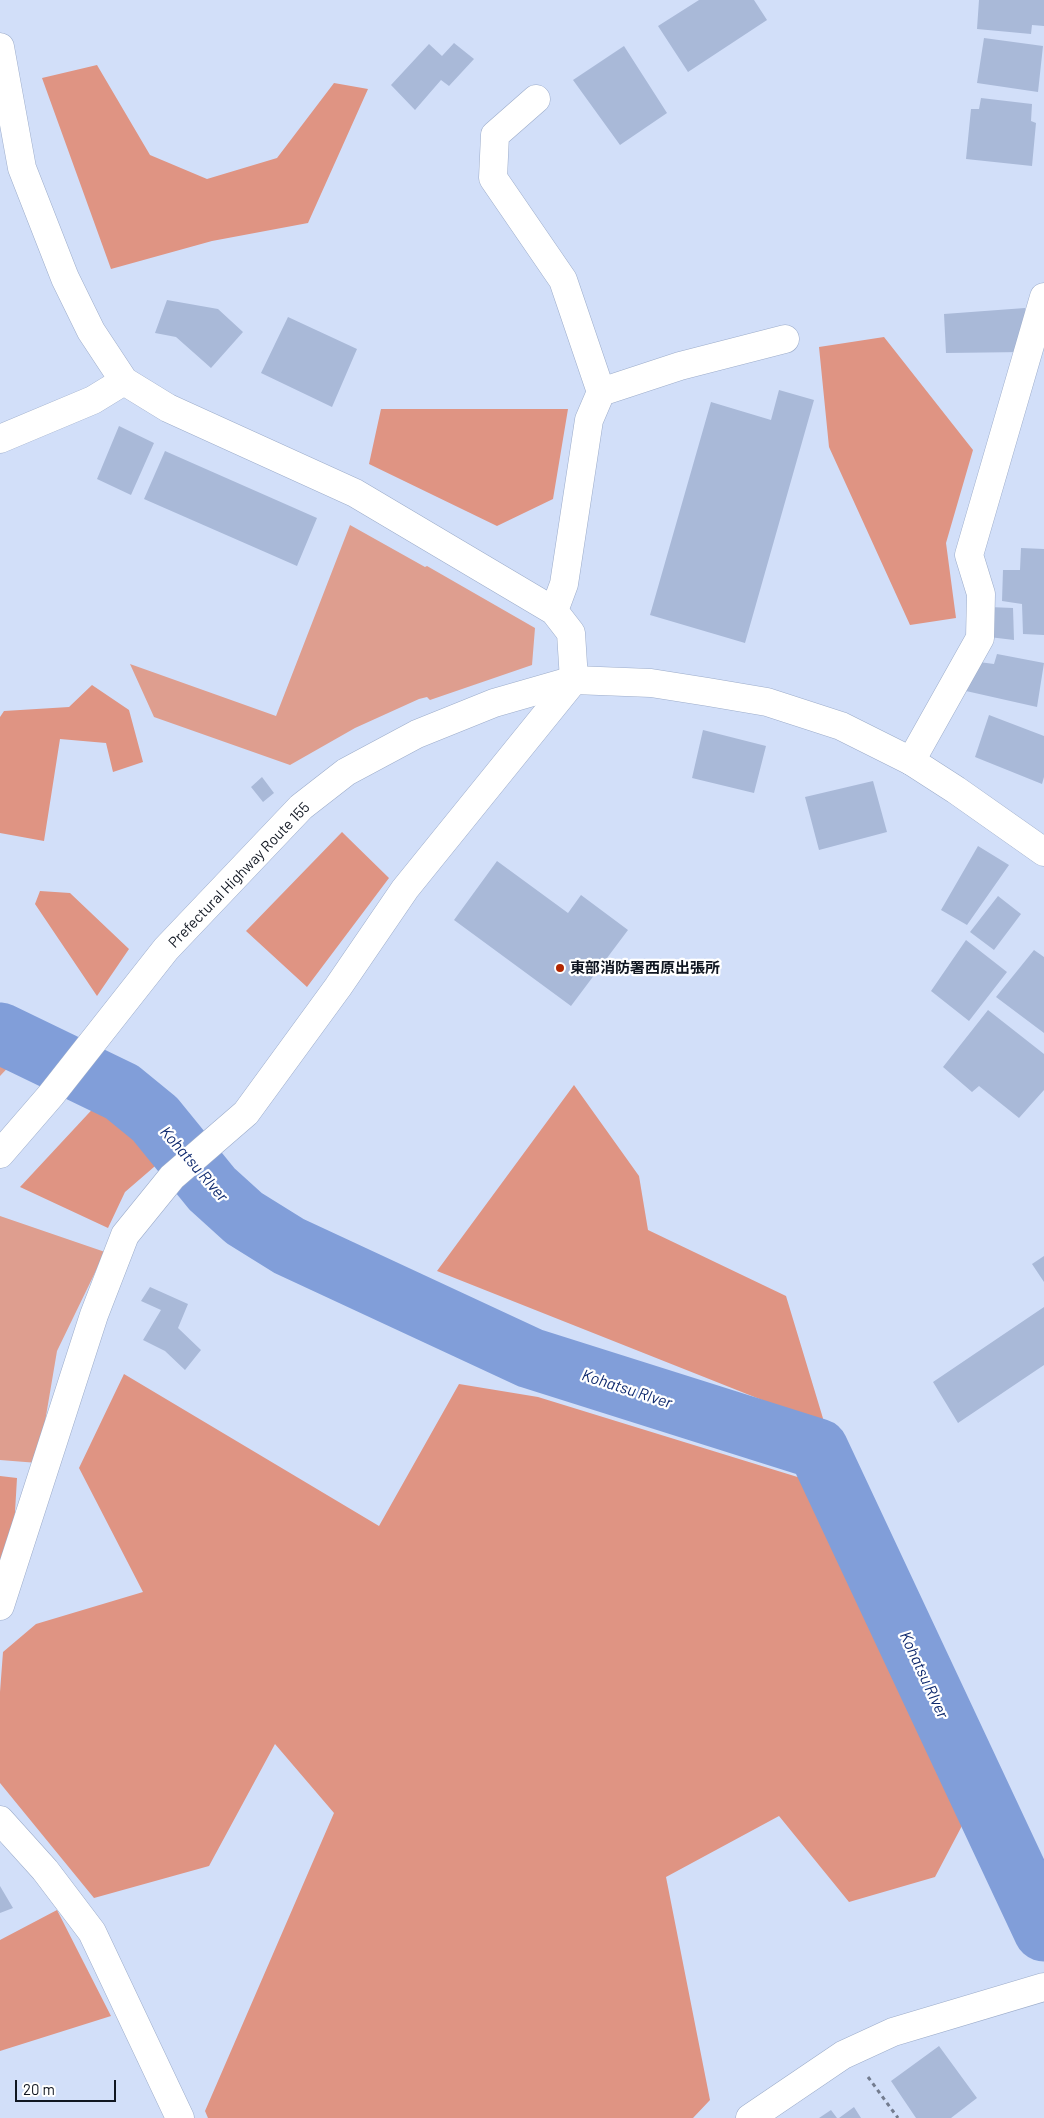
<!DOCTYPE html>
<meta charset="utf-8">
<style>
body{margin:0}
#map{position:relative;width:1044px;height:2118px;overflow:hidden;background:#d2dff9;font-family:Barlow,sans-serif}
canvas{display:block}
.scale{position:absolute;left:15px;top:2080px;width:101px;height:22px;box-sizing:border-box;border:2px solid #101621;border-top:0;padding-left:6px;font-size:15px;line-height:18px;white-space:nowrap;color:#101621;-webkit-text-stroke:4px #fff;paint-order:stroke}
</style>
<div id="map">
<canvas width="1044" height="2118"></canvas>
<div class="scale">20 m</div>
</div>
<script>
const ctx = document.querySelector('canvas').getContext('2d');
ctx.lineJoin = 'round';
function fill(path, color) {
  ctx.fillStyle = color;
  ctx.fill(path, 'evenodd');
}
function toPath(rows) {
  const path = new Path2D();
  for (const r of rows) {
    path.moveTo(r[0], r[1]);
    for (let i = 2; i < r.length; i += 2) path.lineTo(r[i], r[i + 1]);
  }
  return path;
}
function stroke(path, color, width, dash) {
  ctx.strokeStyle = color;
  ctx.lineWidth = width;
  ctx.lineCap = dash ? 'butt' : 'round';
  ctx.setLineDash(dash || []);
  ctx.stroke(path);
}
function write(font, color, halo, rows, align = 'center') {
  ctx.font = font + ' Barlow,"Noto Sans JP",sans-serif';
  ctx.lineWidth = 4.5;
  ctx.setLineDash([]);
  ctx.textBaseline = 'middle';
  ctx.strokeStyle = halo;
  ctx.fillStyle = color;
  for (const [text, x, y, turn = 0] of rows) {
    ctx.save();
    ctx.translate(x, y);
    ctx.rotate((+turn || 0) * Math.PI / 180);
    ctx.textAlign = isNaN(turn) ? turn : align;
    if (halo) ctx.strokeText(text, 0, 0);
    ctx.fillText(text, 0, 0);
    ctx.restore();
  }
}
const green = toPath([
 [350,525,425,567,427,566,535,628,532,665,430,700,427,697,419,699,355,728,290,765,154,717,130,664,276,716],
 [0,1020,34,1040,0,1076],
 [0,1216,105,1252,57,1351,38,1463,0,1460]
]);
const forest = toPath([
 [97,65,150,155,207,179,277,158,334,83,368,89,308,223,212,241,111,269,42,78],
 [884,337,973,450,946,543,956,618,910,625,829,447,819,347],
 [381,409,568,409,553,499,497,526,369,464],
 [92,685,129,710,143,762,113,772,106,743,60,739,44,841,0,833,0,717,4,711,69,707],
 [342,832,389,878,307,987,246,931],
 [40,891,70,893,129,949,97,996,35,904],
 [127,1072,198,1129,125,1192,108,1228,20,1187],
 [574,1085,639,1176,648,1230,786,1296,825,1425,437,1271],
 [124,1374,379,1526,459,1384,538,1397,817,1483,965,1820,935,1877,849,1902,779,1816,666,1877,710,2100,693,2118,208,2118,205,2111,334,1813,275,1744,209,1866,94,1898,0,1783,0,1692,3,1652,36,1624,143,1592,79,1468],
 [0,1476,17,1478,14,1529,0,1565],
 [57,1910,111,2016,0,2051,0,1940]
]);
const river = toPath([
 [0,1033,122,1092,155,1119,212,1189,244,1218,289,1246,530,1358,818,1449,1044,1931]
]);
const building = toPath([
 [699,0,754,0,767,20,688,72,658,26],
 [979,0,1044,0,1044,26,1032,25,1031,34,977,29],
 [984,38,1043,46,1038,92,977,83],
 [454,43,474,59,449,86,441,80,415,110,391,85,429,44,442,56],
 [624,46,667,113,620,145,573,80],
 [981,98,1032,104,1031,121,1036,123,1032,166,966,159,971,109,979,109],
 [167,300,218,309,243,332,211,368,176,337,155,333],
 [1025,308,1024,352,946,353,944,314],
 [288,317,357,349,332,407,261,373],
 [779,390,814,400,745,643,650,615,711,402,771,420],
 [119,426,154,443,131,495,97,479],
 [165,451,317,518,297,566,144,499],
 [1021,548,1044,549,1044,635,1023,634,1022,604,1002,601,1003,570,1020,570],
 [989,607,1013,608,1014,640,989,637],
 [997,654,1044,663,1037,707,966,691,979,662,994,664],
 [989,715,1044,736,1044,777,1042,784,975,757],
 [703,730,766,746,754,793,692,778],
 [262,777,274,793,263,802,251,787],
 [873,781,887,832,819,850,805,797],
 [978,846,1009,865,967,925,941,910],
 [497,861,568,913,581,895,628,930,571,1006,454,920],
 [998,896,1021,914,994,950,970,932],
 [966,940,1007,972,969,1021,931,991],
 [1034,950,1044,957,1044,1033,996,997],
 [988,1010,1044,1054,1044,1090,1019,1118,979,1086,972,1092,943,1067],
 [1044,1256,1044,1282,1032,1264],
 [150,1287,188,1304,178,1328,201,1350,185,1370,165,1351,143,1340,161,1310,141,1301],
 [1044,1307,1044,1365,958,1423,933,1382],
 [0,1886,13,1908,0,1913],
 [939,2046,977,2098,951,2118,916,2118,891,2081],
 [854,2107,861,2118,839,2118],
 [831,2110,837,2118,819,2118]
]);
const path = toPath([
 [868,2077,898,2118]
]);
const minor = toPath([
 [0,47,22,168,65,278,91,331,124,381,168,408,355,493,554,611,571,633,574,680,405,889,338,987,246,1113,172,1177,125,1235,94,1315,0,1606],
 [536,99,495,135,493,178,563,280,601,392],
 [0,439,93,400,124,381],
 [554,611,564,584,589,420,601,392,680,366,785,339],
 [911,761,980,638,981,594,969,555,1044,297],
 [0,1820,45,1870,92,1932,180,2118],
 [750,2118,843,2055,893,2032,1044,1987]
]);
const major = toPath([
 [0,1154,51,1095,166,949,301,807,346,772,417,734,494,703,574,680,651,683,708,692,767,702,841,726,911,761,956,790,1044,852]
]);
const markers = [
 [560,968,5,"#b22600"]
];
const streetNames = [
 ["Prefectural Highway Route 155",239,875,-46]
];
const poiNames = [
 ["東部消防署西原出張所",570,968]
];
const waterNames = [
 ["Kohatsu RIver",194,1164,49],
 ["Kohatsu RIver",627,1389,18],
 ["Kohatsu RIver",924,1675,65]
];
fill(green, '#de9e8f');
fill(forest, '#df9483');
stroke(river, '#819ed9', 61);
fill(building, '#a9b9d8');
stroke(minor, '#9cacca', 29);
stroke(major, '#9cacca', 29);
stroke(path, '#737c8f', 3, [4, 4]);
stroke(minor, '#fff', 28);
stroke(major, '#fff', 28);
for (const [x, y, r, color] of markers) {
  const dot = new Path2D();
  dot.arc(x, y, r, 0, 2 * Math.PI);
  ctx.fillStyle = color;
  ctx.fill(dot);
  stroke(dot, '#fff', 2);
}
write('15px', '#101621', '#fff', streetNames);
write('bold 15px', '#101621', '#fff', poiNames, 'left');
write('italic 16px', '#0e296e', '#fff', waterNames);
</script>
